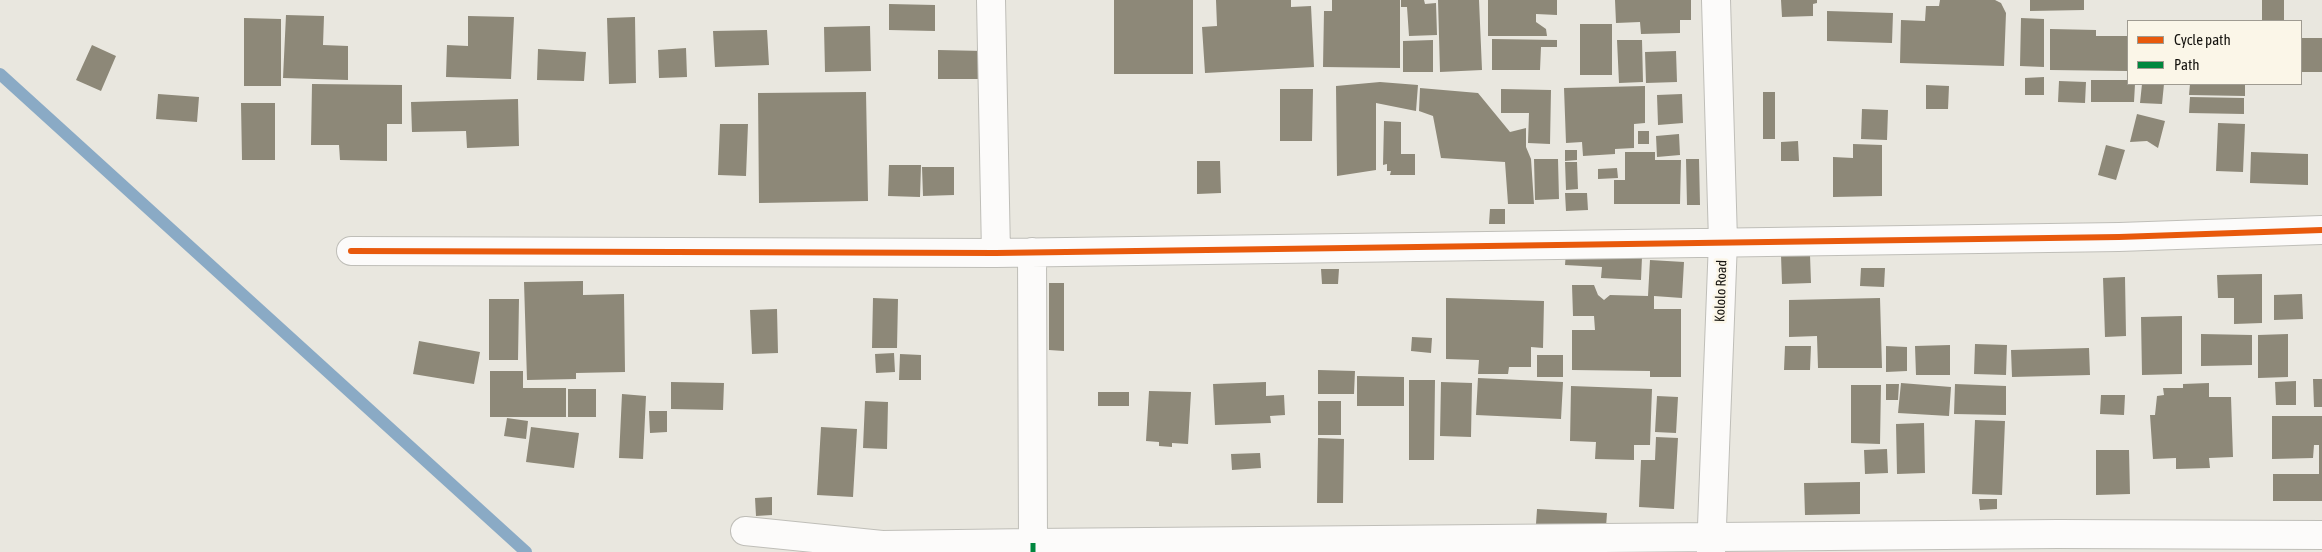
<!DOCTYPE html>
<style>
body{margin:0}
#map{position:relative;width:2322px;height:552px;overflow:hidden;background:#e9e7df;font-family:"Asap Condensed",sans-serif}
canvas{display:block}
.legend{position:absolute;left:2127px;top:20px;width:175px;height:65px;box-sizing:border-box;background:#fbf6e8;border:1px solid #9f9b91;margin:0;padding:6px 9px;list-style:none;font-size:15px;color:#15130f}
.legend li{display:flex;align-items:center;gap:10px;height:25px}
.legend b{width:25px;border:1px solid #9f9b91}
</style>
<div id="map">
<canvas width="2322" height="552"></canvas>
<ul class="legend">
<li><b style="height:6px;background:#e8590c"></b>Cycle path</li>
<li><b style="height:6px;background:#00873e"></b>Path</li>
</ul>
</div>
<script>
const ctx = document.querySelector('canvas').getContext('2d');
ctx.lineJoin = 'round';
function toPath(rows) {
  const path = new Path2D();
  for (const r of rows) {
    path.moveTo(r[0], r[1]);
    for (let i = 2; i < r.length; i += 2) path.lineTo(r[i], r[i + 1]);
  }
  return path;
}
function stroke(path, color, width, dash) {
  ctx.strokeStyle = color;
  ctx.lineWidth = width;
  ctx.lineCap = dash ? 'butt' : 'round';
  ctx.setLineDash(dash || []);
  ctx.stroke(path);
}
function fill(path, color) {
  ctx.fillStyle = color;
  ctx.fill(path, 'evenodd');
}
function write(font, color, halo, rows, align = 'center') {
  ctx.font = font + ' "Asap Condensed",sans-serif';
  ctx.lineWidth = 5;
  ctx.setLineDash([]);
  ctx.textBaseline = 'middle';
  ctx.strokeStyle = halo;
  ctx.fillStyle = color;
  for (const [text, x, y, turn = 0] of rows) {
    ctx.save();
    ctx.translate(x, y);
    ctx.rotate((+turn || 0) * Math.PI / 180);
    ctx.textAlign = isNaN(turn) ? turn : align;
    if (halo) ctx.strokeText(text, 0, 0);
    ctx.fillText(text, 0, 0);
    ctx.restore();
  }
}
const stream = toPath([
 [0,74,526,552]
]);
const building = toPath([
 [1114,0,1193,0,1193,74,1114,74],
 [1216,0,1291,0,1291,7,1311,6,1314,67,1205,73,1202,27,1217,26],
 [1332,0,1400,0,1400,68,1323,67,1324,11,1332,11],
 [1401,0,1424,0,1425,4,1436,3,1437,35,1409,36,1407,7,1401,7],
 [1438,0,1479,0,1482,70,1440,72],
 [1488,0,1557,0,1557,15,1536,14,1536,22,1546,29,1547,36,1488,36],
 [1615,0,1691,0,1691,20,1680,20,1680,33,1641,34,1640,22,1616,23],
 [1781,0,1817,0,1817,3,1813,4,1813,16,1782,17],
 [1940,0,1995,0,2001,3,2006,13,2004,66,1900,63,1901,20,1925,21,1926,6,1939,6],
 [2030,0,2084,0,2084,10,2030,11],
 [2262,0,2284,0,2284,21,2262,21],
 [889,4,935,5,935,31,889,30],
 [1827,11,1893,13,1892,43,1827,41],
 [286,15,324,16,323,45,348,46,348,80,283,78],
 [468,16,514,17,511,79,446,77,447,45,468,46],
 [635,17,636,83,609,84,607,18],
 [244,18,281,19,281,86,244,86],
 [2021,18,2044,19,2044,67,2020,66],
 [1580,24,1612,24,1612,75,1580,75],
 [870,26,871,71,825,72,824,27],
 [2050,29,2096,30,2096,36,2128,36,2128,71,2050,70],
 [767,30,769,65,715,67,713,31],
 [2301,38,2322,38,2322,72,2301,72],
 [1492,39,1557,40,1557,47,1541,47,1540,70,1492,70],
 [1433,40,1433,72,1403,72,1403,41],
 [1617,40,1642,40,1643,82,1619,83],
 [92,45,116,56,101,91,76,80],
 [686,48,687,77,659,78,658,50],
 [538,49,586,52,584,81,537,80],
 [938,50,984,51,984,79,938,79],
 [1676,51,1677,82,1646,83,1645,52],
 [2044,77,2044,95,2025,95,2025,78],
 [2091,80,2128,80,2128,84,2135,84,2134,102,2091,102],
 [2059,81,2086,82,2085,103,2058,102],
 [1380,82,1418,85,1416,111,1376,103,1376,170,1337,176,1336,86],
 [312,84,402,85,402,124,387,124,387,161,340,160,339,145,311,145],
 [2142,84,2164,84,2162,104,2140,103],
 [2190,84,2245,84,2245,96,2189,95],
 [1926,85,1949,86,1948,109,1926,109],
 [1645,86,1645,123,1634,124,1634,148,1615,149,1615,154,1583,156,1582,142,1566,143,1564,88],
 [1420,88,1478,93,1510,132,1526,128,1526,147,1531,159,1534,204,1508,204,1505,162,1441,158,1433,116,1419,111],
 [1280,89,1313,89,1312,141,1280,141],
 [1501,89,1551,90,1550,144,1528,143,1529,113,1501,113],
 [866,92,868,201,759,203,758,93],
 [1763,92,1775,92,1775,139,1763,139],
 [158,94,199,97,197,122,156,119],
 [1682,94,1683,123,1658,125,1657,95],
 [2190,97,2244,98,2244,114,2189,113],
 [518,99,519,146,467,148,466,131,412,132,411,102],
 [241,103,275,103,275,160,242,160],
 [1862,109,1888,110,1887,140,1861,139],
 [2137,114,2165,121,2158,148,2147,141,2130,142],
 [1384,121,1401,122,1401,154,1415,154,1415,175,1390,175,1391,171,1387,171,1387,164,1383,165],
 [2218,123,2245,124,2243,172,2216,171],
 [720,124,748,124,746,176,718,175],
 [1638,131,1649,131,1649,144,1638,144],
 [1679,134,1680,155,1657,157,1656,136],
 [1798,141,1799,161,1781,161,1781,142],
 [1853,144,1882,145,1882,196,1833,197,1833,157,1853,158],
 [2106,145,2125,150,2116,180,2098,175],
 [1565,150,1577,150,1577,160,1565,161],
 [1625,152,1655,152,1655,160,1681,160,1680,204,1614,204,1614,180,1625,180],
 [2251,152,2308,154,2308,185,2250,183],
 [1534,159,1558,159,1559,199,1535,200],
 [1686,159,1699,159,1700,205,1687,205],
 [1197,161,1220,161,1221,193,1197,194],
 [1565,162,1577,162,1578,189,1566,190],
 [889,165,921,165,920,197,888,196],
 [922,167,954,167,954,195,923,196],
 [1617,168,1618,178,1598,179,1598,169],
 [1565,193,1587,193,1588,210,1566,211],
 [1490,209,1505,209,1505,224,1489,224],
 [1566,252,1642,257,1641,280,1601,278,1602,267,1565,265],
 [1781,255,1810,255,1811,283,1782,284],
 [1650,260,1684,262,1682,298,1654,296,1654,309,1681,309,1681,377,1650,377,1650,371,1572,370,1572,330,1595,330,1594,316,1573,316,1572,285,1594,285,1598,295,1604,300,1610,295,1648,296],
 [1861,268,1885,268,1884,287,1860,286],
 [1321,269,1339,269,1338,284,1322,284],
 [2262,274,2262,323,2234,324,2234,298,2218,298,2217,275],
 [2125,277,2126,336,2105,337,2103,278],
 [583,281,583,295,624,294,625,372,576,373,576,379,527,380,524,282],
 [1049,283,1064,283,1064,351,1049,350],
 [2302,294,2303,319,2274,320,2274,295],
 [873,298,898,299,897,348,872,348],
 [1446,298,1544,301,1543,348,1531,347,1531,367,1509,367,1508,374,1478,374,1479,360,1446,359],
 [1880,298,1882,368,1818,368,1817,336,1789,337,1789,300],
 [489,299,519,299,518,360,489,360],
 [777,309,778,353,752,354,750,310],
 [2182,316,2182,374,2142,375,2141,317],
 [2201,334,2252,335,2252,365,2201,366],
 [2288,334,2288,377,2258,378,2258,335],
 [1412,337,1432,338,1431,353,1411,351],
 [419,341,480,352,474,384,413,374],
 [1975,344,2007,345,2006,375,1974,374],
 [1950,345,1950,375,1916,375,1915,346],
 [1785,346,1811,346,1810,370,1784,370],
 [1886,346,1907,347,1907,371,1886,372],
 [2089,348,2090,375,2012,377,2011,350],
 [894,353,895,372,876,373,875,354],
 [900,354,921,355,921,380,899,380],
 [1537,355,1563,355,1563,377,1537,377],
 [1318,370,1355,371,1354,394,1318,394],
 [490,371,523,371,523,388,566,388,566,417,490,417],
 [1357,376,1404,377,1404,406,1357,406],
 [1478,378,1563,382,1561,419,1476,415],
 [2313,379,2322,379,2322,407,2314,407],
 [1409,380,1435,380,1434,460,1409,460],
 [2296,381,2296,405,2276,405,2275,382],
 [671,382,724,383,723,410,671,409],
 [1266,382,1266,396,1284,395,1285,415,1270,416,1271,423,1215,425,1213,384],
 [1441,382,1472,383,1471,437,1440,436],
 [1901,383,1951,387,1949,416,1898,413],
 [2209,383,2209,397,2231,397,2233,457,2209,458,2210,468,2176,469,2176,458,2153,459,2150,415,2155,415,2157,396,2164,395,2163,388,2183,388,2183,384],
 [1886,384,1899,384,1898,400,1886,400],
 [1955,384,2006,386,2006,415,1954,414],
 [1851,385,1881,385,1880,444,1851,443],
 [1571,386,1652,389,1650,445,1634,445,1634,460,1595,459,1596,442,1570,441],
 [568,389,596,389,596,417,568,417],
 [1149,391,1191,392,1188,444,1172,443,1172,447,1159,446,1159,442,1146,441],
 [1098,392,1129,392,1129,406,1098,406],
 [622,394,646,396,643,459,619,458],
 [2101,395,2125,395,2124,415,2100,414],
 [1657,396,1678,397,1676,433,1655,432],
 [865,401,888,402,887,449,863,448],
 [1318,401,1341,401,1341,435,1318,435],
 [649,411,667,411,667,432,650,433],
 [2272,416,2322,416,2322,501,2273,501,2273,474,2319,474,2319,445,2314,445,2313,458,2272,459],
 [507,418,528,421,526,439,504,436],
 [1975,420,2005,421,2002,495,1972,494],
 [1924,423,1925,473,1897,474,1896,424],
 [531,427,579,433,574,468,526,462],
 [821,427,857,429,853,497,817,495],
 [1656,437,1678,438,1674,509,1639,507,1641,460,1655,460],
 [1318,438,1344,439,1343,503,1317,503],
 [1887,449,1888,473,1865,474,1864,450],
 [2096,450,2129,450,2130,494,2096,495],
 [1260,453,1261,468,1232,470,1231,454],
 [1860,482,1860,514,1805,515,1804,483],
 [772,497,772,515,756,516,755,498],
 [1979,499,1997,499,1997,509,1980,510],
 [1537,509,1607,513,1606,527,1536,524]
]);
const minor = toPath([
 [991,0,996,253],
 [351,251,996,253,2119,237,2322,230],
 [1032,252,1033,543,2058,534,2322,535],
 [745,531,882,545,1033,543],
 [1711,552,1723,241,1716,0]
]);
const quiet = toPath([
 [1033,543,1033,552]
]);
const cycleway = toPath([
 [351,251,996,253,2119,237,2322,230]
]);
const streetNames = [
 ["Kololo Road",1721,291,-88]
];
stroke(stream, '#8aaac5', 12);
fill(building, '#8d8878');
stroke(minor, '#bfbeb8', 30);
stroke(minor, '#fcfbfa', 28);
stroke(quiet, '#00873e', 5, [10, 5]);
stroke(cycleway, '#e8590c', 6);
write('14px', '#15130f', '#fbf6e8', streetNames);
</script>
